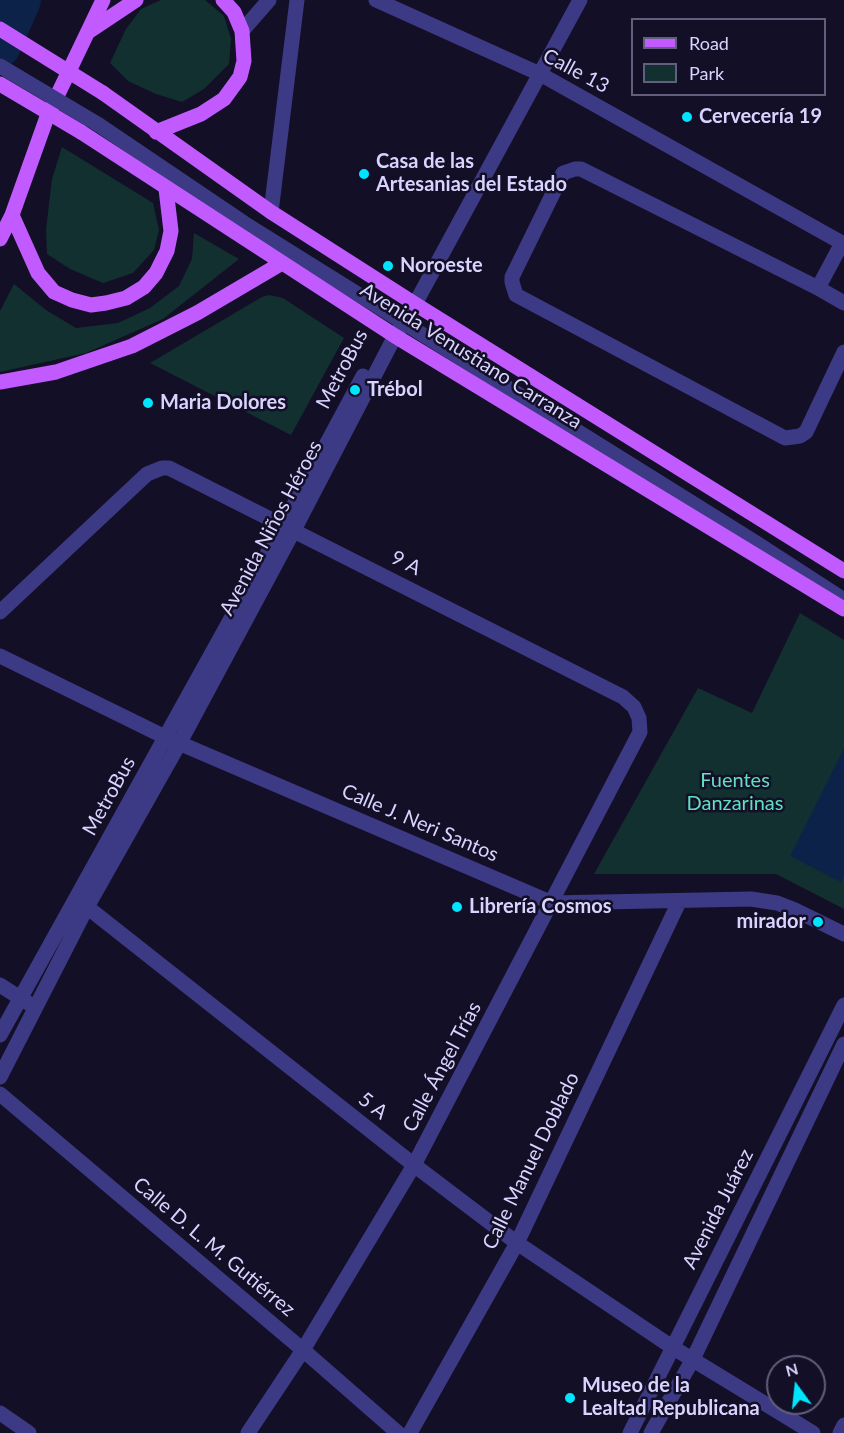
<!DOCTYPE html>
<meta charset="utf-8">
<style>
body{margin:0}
#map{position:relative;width:844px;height:1433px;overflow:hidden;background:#130f26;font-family:Lato,sans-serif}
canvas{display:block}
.legend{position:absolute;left:631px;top:18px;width:195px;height:78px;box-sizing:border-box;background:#130f26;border:2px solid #625e7d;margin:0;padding:8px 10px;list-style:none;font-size:18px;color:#d9d4ff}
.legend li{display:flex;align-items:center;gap:12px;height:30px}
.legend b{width:30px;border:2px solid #625e7d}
.north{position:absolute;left:766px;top:1355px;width:60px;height:60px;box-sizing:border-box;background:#130f26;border:2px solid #625e7d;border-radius:50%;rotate:345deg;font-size:16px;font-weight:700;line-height:24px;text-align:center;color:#d9d4ff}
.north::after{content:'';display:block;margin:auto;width:21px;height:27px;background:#00e5ff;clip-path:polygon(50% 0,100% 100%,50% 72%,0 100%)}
</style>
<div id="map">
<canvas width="844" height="1433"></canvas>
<ul class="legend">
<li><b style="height:8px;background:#c25bff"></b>Road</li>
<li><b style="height:16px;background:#12302f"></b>Park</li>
</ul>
<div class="north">N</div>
</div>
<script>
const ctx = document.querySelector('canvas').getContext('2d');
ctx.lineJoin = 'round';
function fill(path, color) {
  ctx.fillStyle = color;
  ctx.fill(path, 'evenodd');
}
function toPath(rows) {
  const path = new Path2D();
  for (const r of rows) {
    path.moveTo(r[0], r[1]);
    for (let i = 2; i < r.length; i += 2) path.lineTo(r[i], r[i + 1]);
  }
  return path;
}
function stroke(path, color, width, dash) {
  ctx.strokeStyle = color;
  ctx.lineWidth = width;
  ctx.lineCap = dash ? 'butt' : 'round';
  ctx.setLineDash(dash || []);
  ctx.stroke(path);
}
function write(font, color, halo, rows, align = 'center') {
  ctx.font = font + ' Lato,sans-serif';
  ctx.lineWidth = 5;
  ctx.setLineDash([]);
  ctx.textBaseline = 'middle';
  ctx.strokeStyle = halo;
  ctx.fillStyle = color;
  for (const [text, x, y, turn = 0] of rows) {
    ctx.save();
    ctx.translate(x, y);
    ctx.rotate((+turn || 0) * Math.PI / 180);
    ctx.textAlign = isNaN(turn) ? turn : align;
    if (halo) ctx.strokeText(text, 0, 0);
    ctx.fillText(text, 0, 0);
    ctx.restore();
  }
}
const green = toPath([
 [161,0,205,0,224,16,231,39,229,64,204,89,182,102,156,94,128,81,110,63,126,29,141,9],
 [62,147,153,203,159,230,154,250,133,273,103,283,70,269,47,254,46,229,52,179],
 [194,233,239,259,163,319,86,353,0,372,0,311,14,284,46,310,76,328,118,323,150,308,179,286,192,259],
 [269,295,283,298,344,338,291,435,150,363,262,297],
 [800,613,844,640,844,909,776,874,594,874,698,688,752,713]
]);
const water = toPath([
 [844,748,844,876,841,882,790,856]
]);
const river = toPath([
 [0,46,20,0]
]);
const minor = toPath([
 [376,0,540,74,844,244],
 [242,31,269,0],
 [99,125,244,223,755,542,844,600],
 [271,212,297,0],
 [842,243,818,288,581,169,575,169,563,173,512,277,512,282,516,295,785,438,800,436,806,432,844,352],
 [818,288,844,303],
 [0,612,147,474,162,468,169,468,623,697,634,707,639,718,640,732,414,1165,303,1350,248,1433],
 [0,656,165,737,552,903,751,899,777,903,795,910,844,934],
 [87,907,414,1165,517,1243,672,1347,813,1433],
 [0,985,28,1003],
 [0,1035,283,525,363,376],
 [0,1077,87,907,179,744,294,530,395,336,415,304,580,0],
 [0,1094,303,1350,398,1433],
 [0,1413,29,1433],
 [410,1433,517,1243,679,902],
 [630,1433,844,1005],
 [651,1433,693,1359,844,1044],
 [840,1433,844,1425]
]);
const major = toPath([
 [88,32,136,0],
 [103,93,271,212,415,304,844,571],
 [81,132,395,336,844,609],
 [156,132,201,114,224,99,240,77,244,61,242,31,234,12,223,0],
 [12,215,38,273,54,292,72,300,91,305,106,303,126,298,144,287,156,273,167,251,171,231,166,189],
 [0,239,12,215,47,117,103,0],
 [0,382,56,372,132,346,197,313,282,263]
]);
const minorBridge = toPath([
 [0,66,99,125]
]);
const majorBridge = toPath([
 [0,29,103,93],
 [0,84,81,132]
]);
const markers = [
 [687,117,6,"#00e5ff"],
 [364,174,6,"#00e5ff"],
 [388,266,6,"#00e5ff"],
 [355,390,6,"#00e5ff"],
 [148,403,6,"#00e5ff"],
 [457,907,6,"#00e5ff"],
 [818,922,6,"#00e5ff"],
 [570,1398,6,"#00e5ff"]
];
const streetNames = [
 ["Calle 13",576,71,28],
 ["Avenida Venustiano Carranza",471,356,32],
 ["MetroBus",342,369,-62],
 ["Avenida Niños Héroes",271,528,-62],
 ["9 A",406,563,27],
 ["MetroBus",109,796,-61],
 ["Calle J. Neri Santos",420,823,23],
 ["Calle Ángel Trías",442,1067,-62],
 ["5 A",373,1106,38],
 ["Calle Manuel Doblado",531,1161,-64],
 ["Avenida Juárez",718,1209,-63],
 ["Calle D. L. M. Gutiérrez",214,1247,40]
];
const poiNames = [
 ["Cervecería 19",699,117],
 ["Casa de las",376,162],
 ["Artesanias del Estado",376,185],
 ["Noroeste",400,266],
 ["Trébol",367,390],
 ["Maria Dolores",160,403],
 ["Librería Cosmos",469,907],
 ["mirador",806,922,"right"],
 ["Museo de la",582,1386],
 ["Lealtad Republicana",582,1409]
];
const parkNames = [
 ["Fuentes",735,781],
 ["Danzarinas",735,804]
];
fill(green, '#12302f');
fill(water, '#0c2248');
stroke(river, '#0c2248', 42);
stroke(minor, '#3d3a85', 15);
stroke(major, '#c25bff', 15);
stroke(minorBridge, '#3d3a85', 15);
stroke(majorBridge, '#c25bff', 15);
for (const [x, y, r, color] of markers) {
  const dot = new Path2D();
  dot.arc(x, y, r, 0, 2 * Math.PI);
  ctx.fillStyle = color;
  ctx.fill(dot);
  stroke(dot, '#130f26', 2);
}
write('20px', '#d9d4ff', '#130f26', streetNames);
write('bold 20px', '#d9d4ff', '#130f26', poiNames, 'left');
write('20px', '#5fe0c0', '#130f26', parkNames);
</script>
